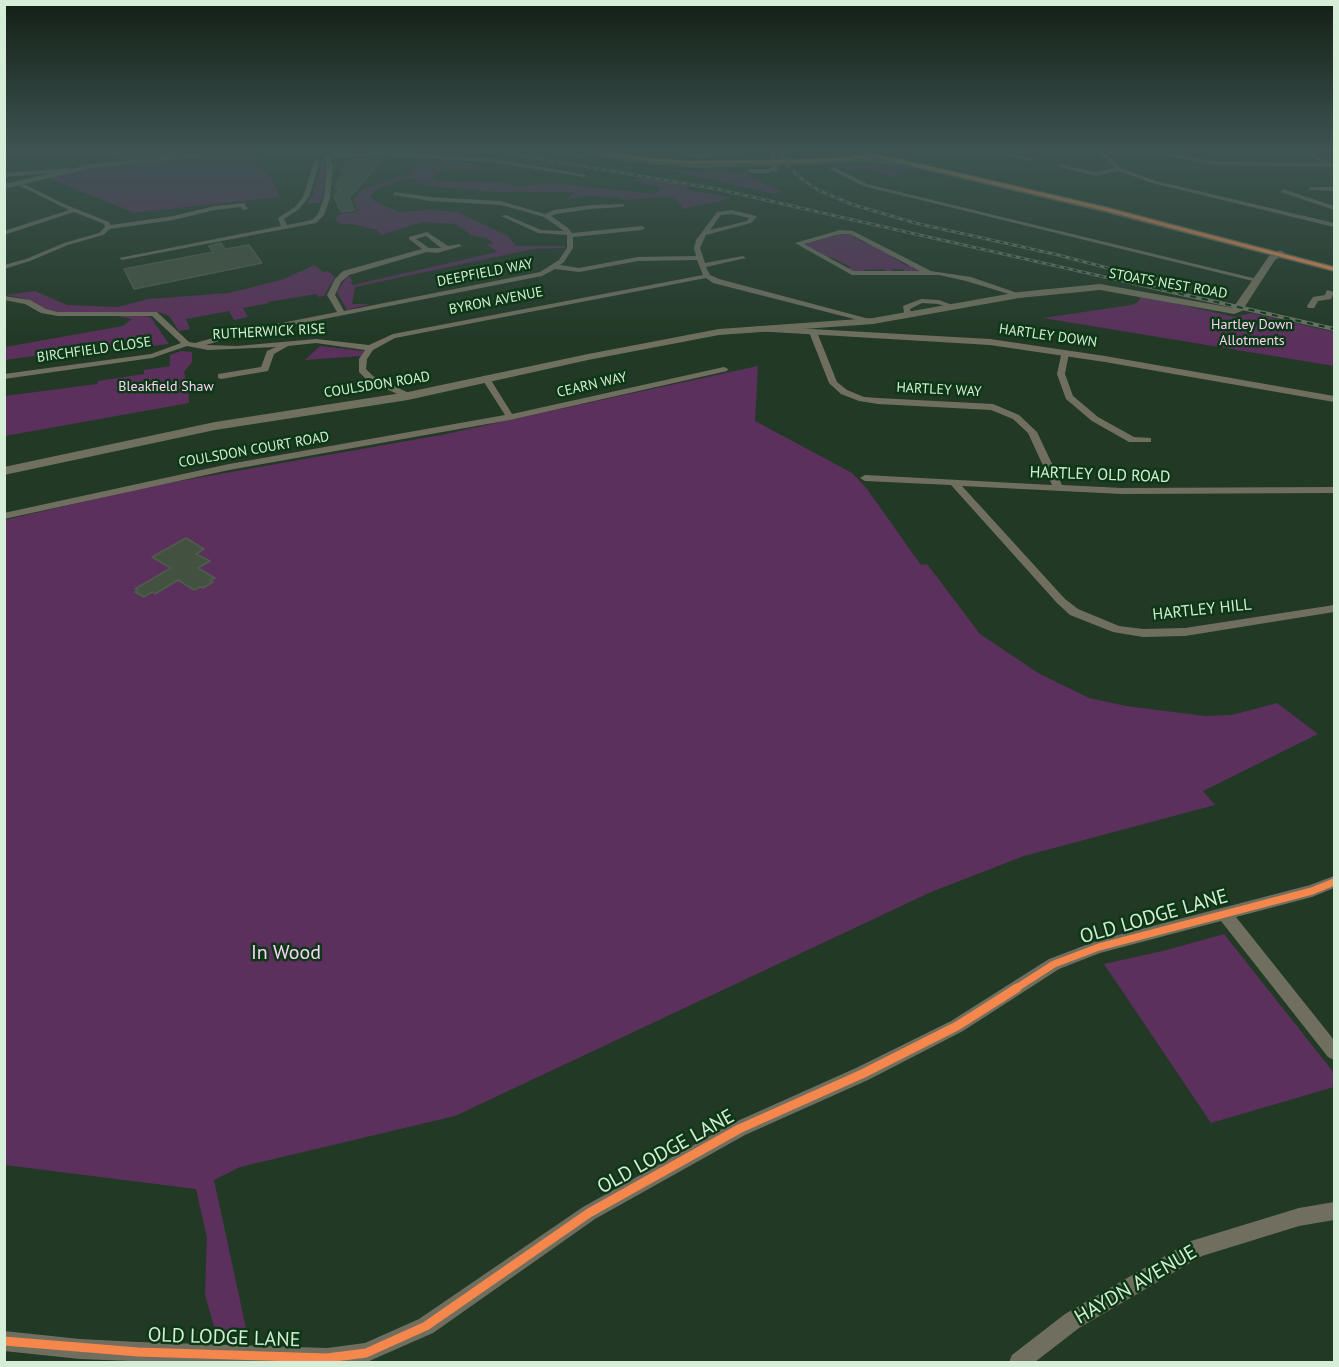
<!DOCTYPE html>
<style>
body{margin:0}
#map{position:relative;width:1339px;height:1367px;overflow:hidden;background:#223926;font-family:"PT Sans",sans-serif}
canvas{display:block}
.frame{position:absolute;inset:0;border:6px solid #d6edd7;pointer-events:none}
</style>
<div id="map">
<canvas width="1339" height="1367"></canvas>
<div class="frame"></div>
</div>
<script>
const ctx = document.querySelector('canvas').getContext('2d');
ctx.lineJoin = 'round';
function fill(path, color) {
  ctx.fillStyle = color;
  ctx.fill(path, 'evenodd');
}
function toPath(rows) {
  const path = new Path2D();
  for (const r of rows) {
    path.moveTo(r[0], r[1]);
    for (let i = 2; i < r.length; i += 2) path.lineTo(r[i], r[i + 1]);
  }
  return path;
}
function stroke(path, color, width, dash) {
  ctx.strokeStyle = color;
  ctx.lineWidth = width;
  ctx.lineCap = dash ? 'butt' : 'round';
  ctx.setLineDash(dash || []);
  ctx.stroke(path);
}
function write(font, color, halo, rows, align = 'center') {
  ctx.font = font + ' "PT Sans",sans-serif';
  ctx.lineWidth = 5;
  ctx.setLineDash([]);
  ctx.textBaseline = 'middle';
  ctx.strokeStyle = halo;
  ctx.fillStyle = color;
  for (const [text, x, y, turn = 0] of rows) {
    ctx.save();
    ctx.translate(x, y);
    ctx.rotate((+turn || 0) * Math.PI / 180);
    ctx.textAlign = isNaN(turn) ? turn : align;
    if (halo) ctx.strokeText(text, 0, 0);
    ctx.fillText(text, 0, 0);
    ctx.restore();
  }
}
const green = toPath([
 [4,152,182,152,208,153,112,161,115,156,5,157],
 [236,152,255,152,259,167,270,174,280,197,134,213,46,177,95,166],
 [423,159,484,164,477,169,441,171,432,179,441,181,500,182,518,187,552,183,656,194,660,189,659,187,635,181,639,177,689,186,685,189,732,198,683,209,678,201,669,197,621,200,618,197,585,196,565,200,575,192,496,192,429,186,415,182,414,178,407,178,379,188,371,195,371,198,376,202,399,212,431,210,461,212,459,213,508,236,516,246,565,246,565,248,533,249,355,287,352,304,370,304,347,310,337,292,348,275,353,281,350,282,353,285,497,252,487,245,493,243,487,238,473,236,455,224,422,222,381,235,377,230,352,224,341,224,336,219,338,215,358,211,353,200,362,189,407,174],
 [322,162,326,162,327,167,322,199,320,203,307,203,312,197],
 [835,165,882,165,912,167,892,177,864,169,847,171],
 [709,167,715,169,748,171,746,174,781,191,775,194,658,168,702,172],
 [840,232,855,234,853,237,865,243,872,243,896,256,892,257,907,266,912,264,930,273,905,272,903,269,892,269,893,273,886,273,884,269,863,270,865,273,844,270,851,267,831,257,824,259,818,251,811,248,806,249,798,244,824,239,826,235,831,237,837,236,834,233],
 [315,265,323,272,328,271,335,277,324,296,319,297,316,294,268,302,269,303,243,308,248,317,234,320,229,311,186,319,190,329,179,331,169,316,159,312,61,312,49,310,22,298,5,295,35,291,67,305,118,307,148,299,229,293,281,280],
 [1142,296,1235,317,1251,313,1334,332,1334,366,1043,318,1131,305,1137,303],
 [112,315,143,315,151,318,169,344,142,347,142,341,99,347,99,341,78,344,77,350,5,360,5,347,123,326,132,319],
 [320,346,364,351,361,356,305,360],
 [181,351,192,352,192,362,184,372,188,385,189,403,5,436,5,396,97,384,98,381,144,374,144,370,170,366,170,355],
 [758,366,755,421,852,473,867,489,921,565,927,564,980,634,1038,673,1089,698,1126,706,1205,716,1232,715,1277,703,1318,734,1203,791,1215,805,1024,856,931,892,455,1116,240,1167,214,1180,247,1333,216,1333,205,1295,207,1238,196,1189,5,1165,5,520,152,486,441,435],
 [1224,934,1334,1073,1334,1087,1211,1123,1104,964,1167,950]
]);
const building = toPath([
 [351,159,381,161,349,198,355,210,341,212,334,196,340,188,335,188,343,171,339,171,351,159],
 [221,243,225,249,249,245,262,263,134,289,124,269,213,252,209,246,221,243],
 [186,538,204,549,196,554,210,561,198,568,215,578,210,580,213,582,203,588,200,587,194,590,178,580,155,594,152,592,144,597,135,592,138,590,135,589,171,568,152,557,186,538]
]);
const minor = toPath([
 [390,152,496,159,587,175,584,177,496,163,390,156,333,157,330,155,333,153,390,152],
 [676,152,703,155,713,152,721,152,703,159,676,152],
 [770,152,776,152,775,162,770,161,770,152],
 [842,152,849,152,833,159,828,158,842,152],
 [994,152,1004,152,1033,159,1030,161,994,152],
 [1098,152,1104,152,1121,168,1156,181,1334,223,1334,227,1152,183,1119,171,1095,176,1056,166,1059,164,1095,172,1115,168,1098,152],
 [1150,152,1161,152,1213,161,1323,163,1303,152,1310,152,1334,165,1331,167,1213,165,1150,152],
 [327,155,330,157,333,166,330,198,324,215,316,223,122,260,119,258,281,226,278,218,295,207,303,197,314,162,317,160,320,162,309,197,299,209,284,219,287,225,312,220,318,214,324,198,327,166,324,157,327,155],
 [776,166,778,169,768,173,750,173,747,171,750,169,767,169,776,166],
 [832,166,867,184,1261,280,1257,282,863,186,830,169,832,166],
 [16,182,20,182,64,204,109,222,111,225,173,216,215,206,244,203,248,209,243,210,241,207,215,210,173,220,110,229,103,235,68,245,30,261,4,269,4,265,26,259,64,243,99,233,105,227,104,224,74,212,4,235,4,231,69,210,16,184,16,182],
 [1311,187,1334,187,1334,191,1309,190,1311,187],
 [1283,189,1334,206,1334,210,1281,192,1283,189],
 [395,192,430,197,501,201,545,214,554,210,591,205,624,204,624,206,622,207,591,209,556,214,551,216,568,228,572,233,642,226,645,228,642,230,573,237,573,248,564,262,560,265,579,268,638,257,696,256,694,248,696,240,717,212,732,210,756,216,757,217,751,223,706,235,700,248,705,263,743,256,746,258,706,267,710,275,719,279,877,321,870,323,713,283,706,278,395,338,373,350,367,359,366,369,373,376,411,394,412,396,408,399,367,380,359,372,359,359,365,350,316,343,288,346,274,354,268,371,221,379,218,378,218,374,261,367,267,351,276,347,208,350,187,346,152,358,4,379,4,374,151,354,181,343,152,316,58,316,41,313,25,304,4,300,4,296,30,300,46,309,58,312,157,312,189,342,195,343,231,333,337,312,327,295,335,279,343,271,422,249,409,239,409,237,427,232,448,246,459,244,462,246,437,253,427,252,349,275,341,282,335,295,344,311,540,272,559,260,567,248,567,235,538,233,501,216,506,215,541,230,564,231,544,217,501,205,430,201,393,195,395,192],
 [732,214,749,218,747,221,710,230,721,215,732,214],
 [426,236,441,248,429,248,416,239,426,236],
 [697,260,703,275,393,334,369,345,316,339,237,346,206,345,232,337,542,276,555,269,579,272,638,261,697,260],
 [840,230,853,231,931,271,971,277,1023,295,1019,297,966,281,939,275,852,275,795,243,840,230],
 [840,234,850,234,920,271,853,271,804,244,840,234],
 [1327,290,1334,292,1331,299,1318,301,1314,308,1308,308,1307,306,1313,297,1325,295,1327,290],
 [921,299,939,300,955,306,951,308,938,304,922,303,910,309,912,316,905,318,903,306,921,299],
 [810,330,817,332,837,382,847,390,864,397,878,398,993,404,1019,415,1037,432,1062,485,1122,488,1334,487,1334,493,1122,494,962,486,1065,599,1078,609,1119,626,1143,629,1185,628,1334,605,1334,612,1185,636,1143,637,1113,632,1070,615,1057,603,951,485,865,481,860,478,865,475,1052,485,1028,433,1013,419,991,410,878,404,859,401,841,394,829,383,809,332,810,330],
 [1062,351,1069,353,1065,374,1073,396,1098,417,1134,437,1151,438,1151,442,1129,442,1092,421,1066,399,1057,374,1062,351],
 [724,367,728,369,727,371,510,420,229,470,4,519,4,513,229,464,505,415,482,379,486,376,489,377,512,414,724,367],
 [1334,876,1334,888,1312,897,1236,917,1334,1040,1334,1060,1328,1057,1221,921,1100,953,1059,969,963,1031,868,1080,745,1135,595,1219,433,1333,367,1362,154,1362,80,1359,4,1351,4,1331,80,1339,138,1342,327,1348,365,1343,419,1319,583,1207,733,1123,856,1068,951,1021,1049,959,1099,940,1310,885,1334,876],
 [1334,1202,1334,1220,1299,1226,1202,1256,1079,1328,1035,1362,1009,1362,1012,1355,1065,1314,1191,1241,1299,1208,1334,1202]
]);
const tertiary = toPath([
 [70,168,67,172,4,177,4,173,70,168],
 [758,326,990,339,1105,356,1334,396,1334,402,1105,362,990,345,755,331,753,329,758,326]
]);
const secondary = toPath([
 [204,152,228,152,224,154,91,168,4,189,4,184,91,164,204,152],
 [857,152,869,152,896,161,892,163,857,152],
 [1280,250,1285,253,1283,255,1275,260,1242,311,1234,314,1100,290,1019,298,873,324,719,335,588,360,408,400,215,430,4,475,4,467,215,422,408,392,588,354,719,329,873,318,1019,292,1100,284,1233,308,1269,256,1280,250]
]);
const trunk = toPath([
 [586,152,697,162,862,157,902,159,1105,206,1334,266,1334,272,1103,212,902,165,862,163,697,168,630,162,590,155,586,152]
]);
const railFar1 = toPath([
 [500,152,717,189,1162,290],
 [558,152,585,157],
 [782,152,787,165,799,177,818,190,851,204,915,223,1054,254,1139,276],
 [1133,273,1182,285]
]);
const rail = toPath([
 [1155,288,1334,329]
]);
const minorBridge = toPath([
 [773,161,776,168]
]);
const cyclewayFar2 = toPath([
 [603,152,646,159,688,162,796,161,848,159,858,156,872,158],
 [861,152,1105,209,1334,269]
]);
const cyclewayFar1 = toPath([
 [1015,989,1054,964,1099,947,1312,891,1334,882]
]);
const cycleway = toPath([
 [4,1341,138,1352,327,1358,366,1353,426,1326,589,1213,739,1129,862,1074,957,1026,1017,988]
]);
const farStreetnames = [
 ["DEEPFIELD WAY",485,273,-11],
 ["STOATS NEST ROAD",1168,284,10],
 ["BYRON AVENUE",496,301,-11],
 ["RUTHERWICK RISE",269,332,-3],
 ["HARTLEY DOWN",1048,336,8],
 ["BIRCHFIELD CLOSE",94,350,-8],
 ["COULSDON ROAD",377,385,-9],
 ["CEARN WAY",592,385,-13],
 ["HARTLEY WAY",939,390,3],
 ["COULSDON COURT ROAD",254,450,-10]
];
const farParknames = [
 ["Hartley Down",1252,325],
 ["Allotments",1252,341],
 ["Bleakfield Shaw",166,387]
];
const streetNames = [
 ["HARTLEY OLD ROAD",1100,475,2],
 ["HARTLEY HILL",1202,610,-6]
];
const nearStreetnames = [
 ["OLD LODGE LANE",1154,917,-16],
 ["OLD LODGE LANE",666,1152,-29],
 ["HAYDN AVENUE",1136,1285,-30],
 ["OLD LODGE LANE",224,1338,2]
];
const nearParknames = [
 ["In Wood",286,953]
];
fill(green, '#5c305c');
fill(building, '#435240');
stroke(building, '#4e5d4b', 1.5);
fill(minor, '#706f5f');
fill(tertiary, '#706f5f');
fill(secondary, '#6f705d');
fill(trunk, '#686e5b');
stroke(railFar1, '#6b7263', 3);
stroke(rail, '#6b7263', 4);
stroke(railFar1, '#0c3816', 1.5, [4.5]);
stroke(rail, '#0c3816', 2, [6]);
stroke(minorBridge, '#706f5f', 7);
stroke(cyclewayFar2, '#f5874c', 3);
stroke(cyclewayFar1, '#f5874c', 7);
stroke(cycleway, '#f5874c', 9);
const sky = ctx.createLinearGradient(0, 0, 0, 343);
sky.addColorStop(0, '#131f15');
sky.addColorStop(0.44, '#3e5452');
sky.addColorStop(1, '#3e545200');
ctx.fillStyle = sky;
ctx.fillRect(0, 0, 1339, 343);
write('14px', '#d6edd7', '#0c3816', farStreetnames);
write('14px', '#fbd3f9', '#0c3816', farParknames);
write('16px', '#d6edd7', '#0c3816', streetNames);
write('20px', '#d6edd7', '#0c3816', nearStreetnames);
write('20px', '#fbd3f9', '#0c3816', nearParknames);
</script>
